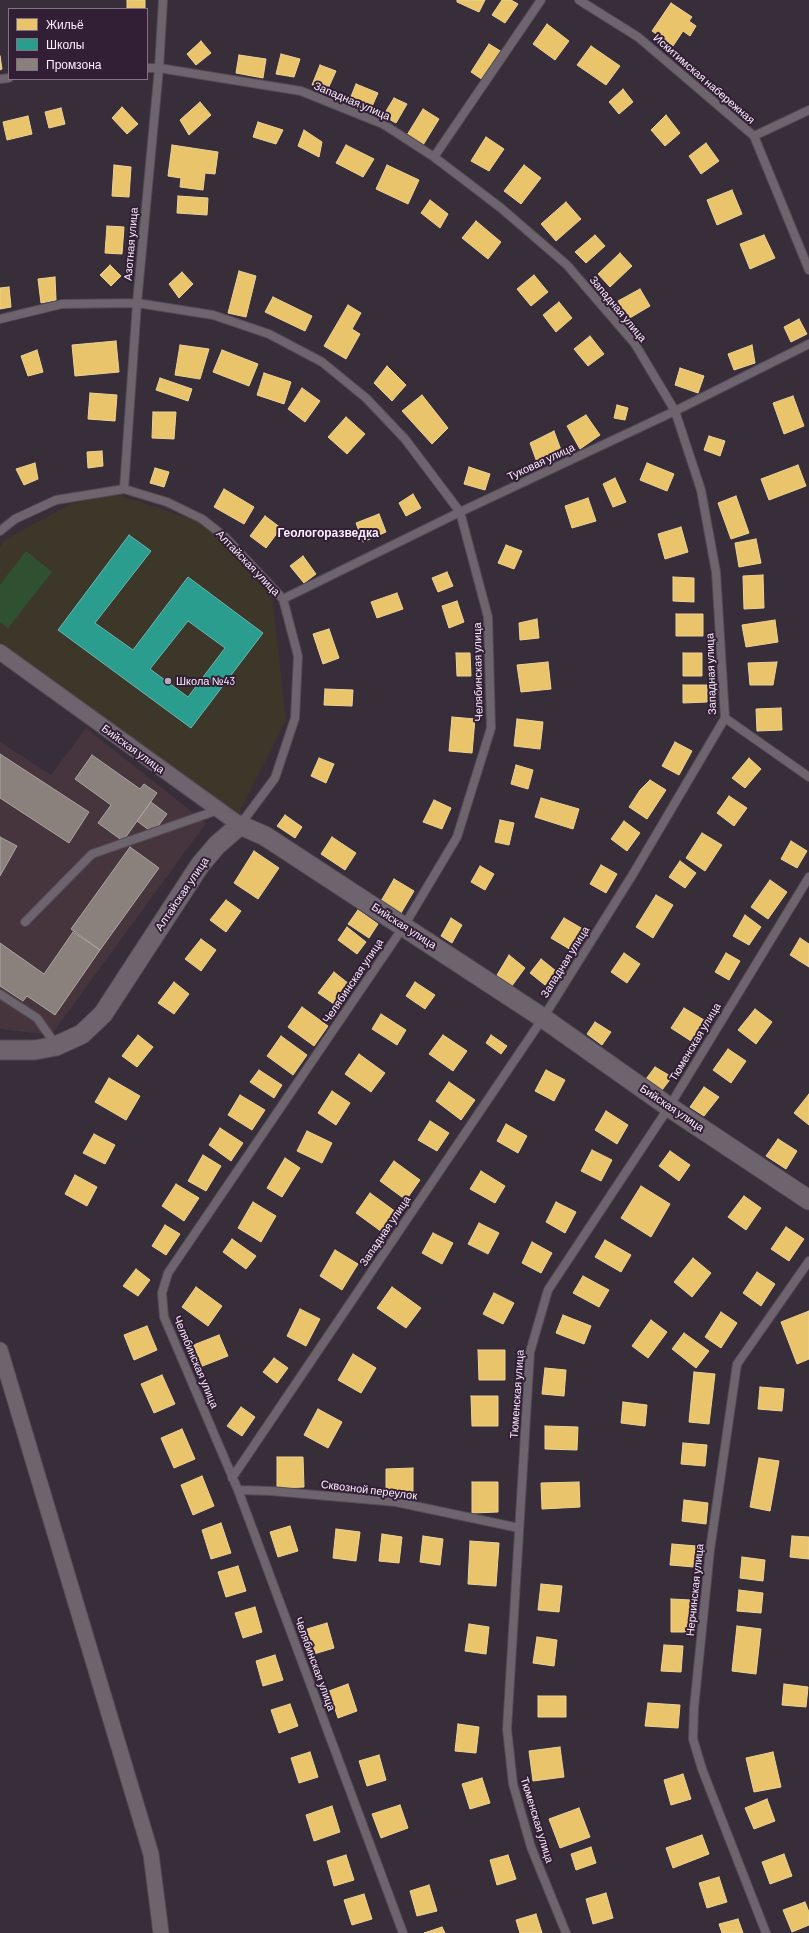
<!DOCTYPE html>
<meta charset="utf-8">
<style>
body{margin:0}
#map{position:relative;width:809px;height:1933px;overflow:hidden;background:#382e3a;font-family:Barlow,sans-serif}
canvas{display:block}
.legend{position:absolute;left:8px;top:8px;width:140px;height:72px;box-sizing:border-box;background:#321e35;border:1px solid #827185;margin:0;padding:5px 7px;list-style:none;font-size:12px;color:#fbeefe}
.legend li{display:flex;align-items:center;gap:8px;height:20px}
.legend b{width:20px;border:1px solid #827185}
</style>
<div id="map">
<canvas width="809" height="1933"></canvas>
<ul class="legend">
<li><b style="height:11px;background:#e9c46a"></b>Жильё</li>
<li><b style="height:11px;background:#2a9d8f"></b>Школы</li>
<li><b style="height:11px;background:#8a817c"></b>Промзона</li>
</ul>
</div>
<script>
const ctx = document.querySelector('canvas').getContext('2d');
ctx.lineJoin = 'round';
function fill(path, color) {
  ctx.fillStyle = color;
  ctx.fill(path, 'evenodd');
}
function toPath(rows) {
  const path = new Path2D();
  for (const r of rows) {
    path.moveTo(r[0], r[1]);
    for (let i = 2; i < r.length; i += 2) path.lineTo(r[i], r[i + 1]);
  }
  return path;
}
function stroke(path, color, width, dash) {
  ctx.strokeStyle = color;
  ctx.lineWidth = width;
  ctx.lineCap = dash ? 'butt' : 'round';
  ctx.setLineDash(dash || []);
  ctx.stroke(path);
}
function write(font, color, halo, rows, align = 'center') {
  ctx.font = font + ' Barlow,sans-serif';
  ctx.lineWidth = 4;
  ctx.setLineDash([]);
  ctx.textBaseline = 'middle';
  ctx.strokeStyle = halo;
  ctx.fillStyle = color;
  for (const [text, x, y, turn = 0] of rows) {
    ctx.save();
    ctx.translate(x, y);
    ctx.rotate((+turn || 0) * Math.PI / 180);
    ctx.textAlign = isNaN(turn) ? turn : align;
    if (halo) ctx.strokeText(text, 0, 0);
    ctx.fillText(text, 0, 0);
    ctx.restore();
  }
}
const industrial = toPath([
 [86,728,206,823,51,1035,0,1029,0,742,51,775]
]);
const education = toPath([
 [116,494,205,524,272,596,286,720,238,815,0,642,0,547,4,540,71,504]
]);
const green = toPath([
 [26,551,52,572,8,628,0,622,0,585]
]);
const homes = toPath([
 [127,0,145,0,145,9,127,8,127,0],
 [457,0,485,0,479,12,457,2,457,0],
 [502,0,511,0,518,4,505,23,492,15,502,0],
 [671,3,692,17,689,21,696,26,690,36,683,31,673,46,652,31,671,3],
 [547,24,569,41,555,60,533,44,547,24],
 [201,41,211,53,196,65,187,54,201,41],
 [489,44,502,52,483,80,471,72,489,44],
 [591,46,620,66,606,85,577,65,591,46],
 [281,54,300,59,294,77,276,74,281,54],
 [239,55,266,59,263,78,236,73,239,55],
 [0,56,2,69,0,70,0,56],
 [320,65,336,71,327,91,312,85,320,65],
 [356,84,378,93,369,113,348,104,356,84],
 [623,89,633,102,619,114,609,102,623,89],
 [394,98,407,104,396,123,383,116,394,98],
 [200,102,211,115,189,135,180,120,200,102],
 [122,107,138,124,127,134,112,118,122,107],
 [61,108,65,124,49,128,45,112,61,108],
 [423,109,439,119,423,145,407,135,423,109],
 [666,115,680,133,665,146,651,130,666,115],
 [28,116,32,134,7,140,3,122,28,116],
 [258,122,283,130,276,144,253,137,258,122],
 [304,130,322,142,319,157,298,146,304,130],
 [486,137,504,149,489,171,471,161,486,137],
 [706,143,719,161,701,174,689,156,706,143],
 [172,145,218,152,215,174,205,173,203,190,180,187,181,178,168,176,172,145],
 [346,145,374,159,363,177,336,163,346,145],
 [114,165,131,167,129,197,112,196,114,165],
 [387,165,419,180,408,204,376,189,387,165],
 [524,165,541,178,521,204,504,191,524,165],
 [732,190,742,214,717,225,707,200,732,190],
 [178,196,208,198,207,215,177,213,178,196],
 [430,200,448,214,440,228,421,213,430,200],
 [566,202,581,219,556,241,541,224,566,202],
 [476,221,501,242,488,259,462,238,476,221],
 [107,226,124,227,122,254,105,253,107,226],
 [595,235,605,246,586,263,575,252,595,235],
 [764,235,775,258,750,269,740,244,764,235],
 [620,253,632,266,610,287,598,274,620,253],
 [110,265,121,276,111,286,100,275,110,265],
 [239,271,256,276,246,317,228,313,239,271],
 [182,272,193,284,179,298,169,284,182,272],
 [534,275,548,292,531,306,517,289,534,275],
 [55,277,56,300,41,303,38,279,55,277],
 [9,287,11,307,0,309,0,288,9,287],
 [640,289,650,306,628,319,618,301,640,289],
 [273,297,312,316,305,331,265,312,273,297],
 [559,302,572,318,556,332,543,315,559,302],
 [348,305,361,313,352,329,360,334,346,359,324,346,348,305],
 [799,319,807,334,791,342,784,327,799,319],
 [590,336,604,354,588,366,574,349,590,336],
 [116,341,119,372,75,376,72,345,116,341],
 [180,345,209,349,200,379,175,375,180,345],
 [752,345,755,363,734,370,728,354,752,345],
 [37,350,43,372,28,376,21,356,37,350],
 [222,350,258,364,249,386,213,372,222,350],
 [387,366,406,385,392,401,374,383,387,366],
 [680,368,704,376,698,393,675,385,680,368],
 [264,373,291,382,284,404,257,395,264,373],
 [160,378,192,389,188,401,156,390,160,378],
 [302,388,320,401,305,422,288,409,302,388],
 [90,393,117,395,115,421,88,419,90,393],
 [422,395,448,428,432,444,402,411,422,395],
 [793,396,804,426,784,434,773,403,793,396],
 [617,405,628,408,625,420,614,418,617,405],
 [153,412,176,412,174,439,152,438,153,412],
 [586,415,600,435,580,449,567,426,586,415],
 [346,417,365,434,347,454,328,437,346,417],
 [554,431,561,450,538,465,530,443,554,431],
 [709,436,725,441,720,456,704,450,709,436],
 [102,451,103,466,88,468,87,452,102,451],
 [35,463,38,479,24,485,16,469,35,463],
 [647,463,674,474,667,491,640,480,647,463],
 [798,465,806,486,769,500,761,479,798,465],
 [469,467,490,474,485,490,464,484,469,467],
 [155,468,169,472,164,487,150,483,155,468],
 [615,478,626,502,613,507,603,484,615,478],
 [224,489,254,507,244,524,214,507,224,489],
 [413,494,421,508,406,516,399,503,413,494],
 [736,496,749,533,731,539,718,503,736,496],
 [588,498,596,521,572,528,565,506,588,498],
 [379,514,386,532,363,542,356,523,379,514],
 [265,516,281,528,266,548,250,536,265,516],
 [681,527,688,552,665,559,658,534,681,527],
 [756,539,761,563,739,567,735,543,756,539],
 [506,545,522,551,514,569,498,563,506,545],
 [303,556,316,574,304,583,290,566,303,556],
 [447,572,453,586,438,592,432,578,447,572],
 [763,575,764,608,744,609,743,576,763,575],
 [673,577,694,578,694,602,673,601,673,577],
 [397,593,403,609,377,618,371,602,397,593],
 [457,601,464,622,449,628,442,606,457,601],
 [676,614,703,614,703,636,676,636,676,614],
 [537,619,539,638,520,640,519,623,537,619],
 [775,620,778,642,746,647,742,625,775,620],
 [329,629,339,658,323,664,313,634,329,629],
 [456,653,470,653,471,676,457,676,456,653],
 [683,653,702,653,702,676,683,676,683,653],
 [548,662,551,689,521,692,517,665,548,662],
 [777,662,773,685,750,685,748,663,777,662],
 [683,685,707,685,707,702,683,703,683,685],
 [325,689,353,690,352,706,324,705,325,689],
 [781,708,782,730,757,731,756,709,781,708],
 [452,717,475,719,472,753,449,751,452,717],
 [517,719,543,722,540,749,514,746,517,719],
 [675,742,692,751,679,775,662,766,675,742],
 [319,758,334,764,326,783,311,776,319,758],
 [749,758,761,769,745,788,732,778,749,758],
 [516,765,533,770,528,789,511,784,516,765],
 [650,780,666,790,647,819,629,807,640,790,650,780],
 [729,796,747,808,734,826,717,813,729,796],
 [541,798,579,809,573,829,535,817,541,798],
 [434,800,451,808,442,829,423,822,434,800],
 [285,815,302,827,295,838,277,826,285,815],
 [500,820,514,823,509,845,495,842,500,820],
 [624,821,640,833,627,851,611,839,624,821],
 [702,833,722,845,705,871,686,858,702,833],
 [332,837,356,853,345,870,321,854,332,837],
 [791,841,807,851,797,868,781,859,791,841],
 [254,851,279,868,258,899,234,883,254,851],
 [680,861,696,873,685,888,669,877,680,861],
 [601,865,617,874,606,893,590,884,601,865],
 [480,866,494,874,485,890,471,882,480,866],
 [394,879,414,891,401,913,381,901,394,879],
 [770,880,787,892,768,919,751,907,770,880],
 [656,895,673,905,653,938,636,927,656,895],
 [226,900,241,911,226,932,210,920,226,900],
 [358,910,378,924,369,938,348,924,358,910],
 [745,915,761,927,749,945,733,936,745,915],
 [451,918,462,925,452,943,441,936,451,918],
 [564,918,583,929,571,950,551,938,564,918],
 [347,927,366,942,357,954,338,940,347,927],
 [800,938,809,944,809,967,790,955,800,938],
 [201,939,216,950,201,971,185,959,201,939],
 [624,953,640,964,627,983,611,972,624,953],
 [726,953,740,961,729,980,715,972,726,953],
 [509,955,525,968,511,987,497,975,509,955],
 [541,959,556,971,545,985,530,973,541,959],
 [334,972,349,984,334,1004,318,993,334,972],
 [174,982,189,994,174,1014,158,1003,174,982],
 [415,982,435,995,425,1009,406,996,415,982],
 [302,1007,328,1026,314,1046,288,1027,302,1007],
 [684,1008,704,1020,691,1041,671,1028,684,1008],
 [755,1009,772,1022,756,1044,738,1030,755,1009],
 [381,1014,406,1030,397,1045,372,1029,381,1014],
 [595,1022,611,1032,602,1045,587,1034,595,1022],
 [138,1035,153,1047,137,1067,122,1056,138,1035],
 [443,1035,467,1051,453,1071,429,1054,443,1035],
 [491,1035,507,1046,501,1054,486,1043,491,1035],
 [281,1036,307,1055,293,1075,267,1056,281,1036],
 [728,1049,746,1061,731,1083,713,1070,728,1049],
 [359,1054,385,1073,371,1092,345,1074,359,1054],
 [655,1067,672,1077,662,1090,646,1079,655,1067],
 [259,1070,282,1085,274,1098,250,1082,259,1070],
 [546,1070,565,1080,554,1101,535,1091,546,1070],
 [109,1078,140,1096,126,1120,95,1102,109,1078],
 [449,1082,475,1100,461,1120,436,1101,449,1082],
 [704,1087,719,1097,704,1116,690,1107,704,1087],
 [332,1091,350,1103,336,1125,318,1113,332,1091],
 [809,1094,809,1125,794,1113,809,1094],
 [240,1095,265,1110,252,1130,228,1115,240,1095],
 [606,1111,628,1125,617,1144,595,1130,606,1111],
 [430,1121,449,1133,437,1151,418,1140,430,1121],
 [506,1124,527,1136,518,1153,497,1141,506,1124],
 [220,1128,243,1143,231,1161,209,1145,220,1128],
 [307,1131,332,1143,322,1163,297,1151,307,1131],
 [94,1134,115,1145,105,1164,83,1153,94,1134],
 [778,1139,797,1151,786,1169,766,1156,778,1139],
 [592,1150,612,1160,601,1181,581,1171,592,1150],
 [670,1151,690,1165,679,1181,659,1166,670,1151],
 [203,1155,221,1166,206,1191,188,1181,203,1155],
 [285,1158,300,1168,282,1197,267,1188,285,1158],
 [394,1161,420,1180,406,1200,380,1181,394,1161],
 [481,1171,505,1186,495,1203,470,1189,481,1171],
 [75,1175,97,1187,87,1206,65,1194,75,1175],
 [176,1184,199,1198,184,1221,162,1206,176,1184],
 [641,1186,670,1204,651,1237,621,1218,641,1186],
 [370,1193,396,1212,382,1232,356,1213,370,1193],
 [744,1196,761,1208,746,1230,728,1217,744,1196],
 [253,1202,276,1216,261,1242,238,1228,253,1202],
 [556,1202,576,1212,565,1233,546,1222,556,1202],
 [479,1223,499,1233,488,1254,468,1244,479,1223],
 [165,1225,180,1234,166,1255,152,1246,165,1225],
 [786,1227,804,1239,789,1261,771,1249,786,1227],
 [433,1233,453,1243,442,1264,422,1253,433,1233],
 [232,1239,256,1256,246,1269,223,1252,232,1239],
 [605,1240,631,1255,621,1272,595,1257,605,1240],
 [532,1242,552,1253,541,1273,522,1263,532,1242],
 [335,1250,358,1264,342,1290,320,1276,335,1250],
 [693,1258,711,1273,692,1297,674,1282,693,1258],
 [136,1269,150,1280,138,1296,123,1286,136,1269],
 [757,1272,775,1284,761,1306,743,1293,757,1272],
 [583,1276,609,1290,599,1307,573,1293,583,1276],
 [196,1287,222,1306,208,1326,182,1307,196,1287],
 [392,1287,421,1308,406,1328,377,1308,392,1287],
 [494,1293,514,1303,503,1324,483,1314,494,1293],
 [300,1309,320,1319,306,1346,287,1336,300,1309],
 [809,1311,809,1359,797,1364,781,1322,809,1311],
 [721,1312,737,1323,721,1348,705,1337,721,1312],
 [563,1315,591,1326,584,1344,556,1333,563,1315],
 [651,1320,667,1332,648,1358,632,1346,651,1320],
 [147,1326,157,1350,134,1360,124,1335,147,1326],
 [684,1333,709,1351,696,1368,672,1349,684,1333],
 [219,1335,228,1356,200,1367,191,1346,219,1335],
 [478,1350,505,1350,505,1380,479,1380,478,1350],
 [353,1354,376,1368,361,1393,338,1380,353,1354],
 [274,1358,288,1368,277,1383,263,1372,274,1358],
 [545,1368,566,1370,564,1396,542,1394,545,1368],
 [694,1372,715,1374,709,1424,689,1422,694,1372],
 [162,1375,175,1404,154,1413,141,1384,162,1375],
 [760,1387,784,1389,782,1411,758,1409,760,1387],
 [471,1396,498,1396,498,1426,472,1426,471,1396],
 [623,1402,647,1405,645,1426,621,1423,623,1402],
 [241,1407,255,1417,242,1436,227,1426,241,1407],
 [318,1409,342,1422,328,1448,304,1435,318,1409],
 [545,1426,578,1427,577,1450,545,1449,545,1426],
 [182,1429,195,1459,174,1468,161,1438,182,1429],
 [683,1443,707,1445,705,1466,681,1464,683,1443],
 [277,1457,303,1457,304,1487,277,1488,277,1457],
 [759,1458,779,1461,770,1511,750,1507,759,1458],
 [413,1468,413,1499,386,1499,386,1469,413,1468],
 [202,1476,214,1506,193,1515,181,1485,202,1476],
 [472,1482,498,1482,498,1512,472,1513,472,1482],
 [579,1482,580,1507,542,1509,541,1483,579,1482],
 [684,1500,708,1503,706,1524,682,1521,684,1500],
 [221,1523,231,1553,211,1559,202,1530,221,1523],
 [290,1526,298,1551,278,1557,270,1532,290,1526],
 [336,1529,360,1532,356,1561,333,1558,336,1529],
 [382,1534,402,1537,399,1563,379,1561,382,1534],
 [423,1536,443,1539,440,1565,420,1562,423,1536],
 [792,1536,809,1537,809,1559,790,1557,792,1536],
 [470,1541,499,1543,496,1586,468,1584,470,1541],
 [672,1544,696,1546,694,1567,670,1565,672,1544],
 [742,1557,765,1560,763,1581,740,1578,742,1557],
 [238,1566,246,1591,226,1597,218,1572,238,1566],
 [541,1584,562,1586,559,1612,538,1610,541,1584],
 [739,1590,763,1593,761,1613,737,1611,739,1590],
 [671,1599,691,1600,690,1632,671,1632,671,1599],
 [255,1607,262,1632,243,1638,235,1613,255,1607],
 [327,1623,334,1648,314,1654,307,1629,327,1623],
 [469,1624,489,1627,486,1654,465,1651,469,1624],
 [737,1626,761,1629,756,1674,732,1671,737,1626],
 [537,1637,557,1640,554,1666,533,1663,537,1637],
 [664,1645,683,1646,681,1672,661,1671,664,1645],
 [275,1655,283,1680,263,1686,256,1661,275,1655],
 [348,1684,357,1711,338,1718,329,1691,348,1684],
 [784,1684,808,1687,806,1707,782,1705,784,1684],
 [538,1696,566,1696,566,1717,538,1717,538,1696],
 [648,1703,680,1705,678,1728,645,1726,648,1703],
 [290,1704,298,1726,279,1733,271,1710,290,1704],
 [458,1724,479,1727,476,1753,455,1751,458,1724],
 [560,1747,564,1777,533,1781,529,1751,560,1747],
 [310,1752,318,1777,299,1783,291,1758,310,1752],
 [773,1752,781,1787,754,1792,746,1758,773,1752],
 [379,1755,386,1780,367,1786,359,1761,379,1755],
 [683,1774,691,1799,671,1805,664,1780,683,1774],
 [482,1778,490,1803,470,1809,462,1784,482,1778],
 [767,1799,775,1821,754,1829,745,1808,767,1799],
 [400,1805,408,1828,381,1838,372,1814,400,1805],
 [332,1806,340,1832,314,1841,306,1815,332,1806],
 [579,1808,590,1837,560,1848,549,1819,579,1808],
 [702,1835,709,1854,673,1868,666,1848,702,1835],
 [591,1847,596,1863,576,1870,571,1854,591,1847],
 [784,1854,792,1876,770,1884,762,1862,784,1854],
 [346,1855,354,1880,334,1886,327,1861,346,1855],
 [508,1855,516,1879,497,1885,490,1860,508,1855],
 [719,1877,727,1902,707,1908,699,1883,719,1877],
 [429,1885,437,1911,417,1916,410,1891,429,1885],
 [606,1893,613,1918,593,1924,586,1899,606,1893],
 [364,1894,372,1919,352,1925,344,1900,364,1894],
 [805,1902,809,1912,809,1925,792,1932,783,1910,805,1902],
 [536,1914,542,1933,520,1933,516,1920,536,1914],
 [738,1919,743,1933,722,1933,719,1924,738,1919],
 [442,1927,445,1933,424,1933,442,1927]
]);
const schools = toPath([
 [129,535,151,551,95,623,133,650,188,577,263,633,191,728,58,630,129,535],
 [188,621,225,648,188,697,150,669,188,621]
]);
const industry = toPath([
 [0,754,89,812,69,843,0,798,0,754],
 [92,755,140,789,144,784,157,793,123,841,98,823,111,805,75,779,92,755],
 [151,802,167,814,153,833,137,821,151,802],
 [0,837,17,846,0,876,0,837],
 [130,847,159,868,100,950,71,929,130,847],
 [73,932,100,950,55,1015,27,996,23,1001,0,986,0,943,44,974,73,932]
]);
const service = toPath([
 [579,0,638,37,754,136,809,270],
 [147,68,159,68,301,91,383,124,434,157,501,208,567,265,635,344,675,411,701,490,716,572,725,718,633,874,543,1018,232,1478],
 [0,79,9,78],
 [754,136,809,110],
 [434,157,541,0],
 [0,319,62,304,137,303,213,315,269,334,322,362,366,398,405,439,460,512,488,617,491,728,457,837,404,926,168,1273,162,1293,164,1317,238,1490,403,1933],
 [124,489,137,303,159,68,163,0],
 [0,531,15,519,56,500,124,489,167,502,202,519,225,537,283,599,298,656,295,718,275,778,240,825],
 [283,599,460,512,675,411,809,344],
 [725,718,809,777],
 [25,922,92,854,218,810],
 [0,994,37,1018,56,1045],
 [238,1490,271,1491,396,1502,519,1528],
 [566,1933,531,1847,513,1784,507,1729,530,1352,548,1290,669,1107,809,877],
 [766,1933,702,1769,693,1739,694,1708,710,1550,737,1364,809,1261]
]);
const minor = toPath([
 [0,652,240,825],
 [0,1350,151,1854,161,1933]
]);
const tertiary = toPath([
 [0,1050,35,1050,56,1046,82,1034,103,1014,200,865,217,845,240,825,265,836,543,1018,669,1107,809,1200]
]);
const markers = [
 [168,681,4,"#b7abb9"]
];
const streetNames = [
 ["Искитимская набережная",704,79,41],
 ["Западная улица",352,101,23],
 ["Азотная улица",131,244,-85],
 ["Западная улица",618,309,50],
 ["Туковая улица",541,462,-25],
 ["Алтайская улица",248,563,46],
 ["Челябинская улица",478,672,-91],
 ["Западная улица",711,674,-92],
 ["Бийская улица",133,749,36],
 ["Алтайская улица",182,894,-56],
 ["Бийская улица",404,926,33],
 ["Западная улица",565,962,-58],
 ["Челябинская улица",353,981,-56],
 ["Тюменская улица",695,1042,-59],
 ["Бийская улица",672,1108,34],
 ["Западная улица",385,1231,-56],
 ["Челябинская улица",196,1362,67],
 ["Тюменская улица",517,1394,-86],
 ["Сквозной переулок",369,1490,7],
 ["Нерчинская улица",695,1590,-84],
 ["Челябинская улица",315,1664,70],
 ["Тюменская улица",537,1820,73]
];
const poiNames = [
 ["Школа №43",176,681]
];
const neighbourhoodNames = [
 ["Геологоразведка",328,533]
];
fill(industrial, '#47353e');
fill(education, '#3d3729');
fill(green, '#2f5132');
fill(homes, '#e9c46a');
stroke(homes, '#eed196', 1);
fill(schools, '#2a9d8f');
stroke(schools, '#69b5b0', 1);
fill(industry, '#8a817c');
stroke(industry, '#aca2a3', 1);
stroke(service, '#544a55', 10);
stroke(minor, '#544a55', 17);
stroke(tertiary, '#544a55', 21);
stroke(service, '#6d646e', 8);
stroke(minor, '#6d646e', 15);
stroke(tertiary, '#6d646e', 19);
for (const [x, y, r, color] of markers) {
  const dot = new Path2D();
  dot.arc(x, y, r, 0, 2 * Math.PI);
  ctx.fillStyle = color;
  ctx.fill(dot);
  stroke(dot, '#321e35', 1.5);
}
write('11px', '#fbeefe', '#321e35', streetNames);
write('11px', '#fbeefe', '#321e35', poiNames, 'left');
write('bold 12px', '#fbeefe', '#321e35', neighbourhoodNames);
</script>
